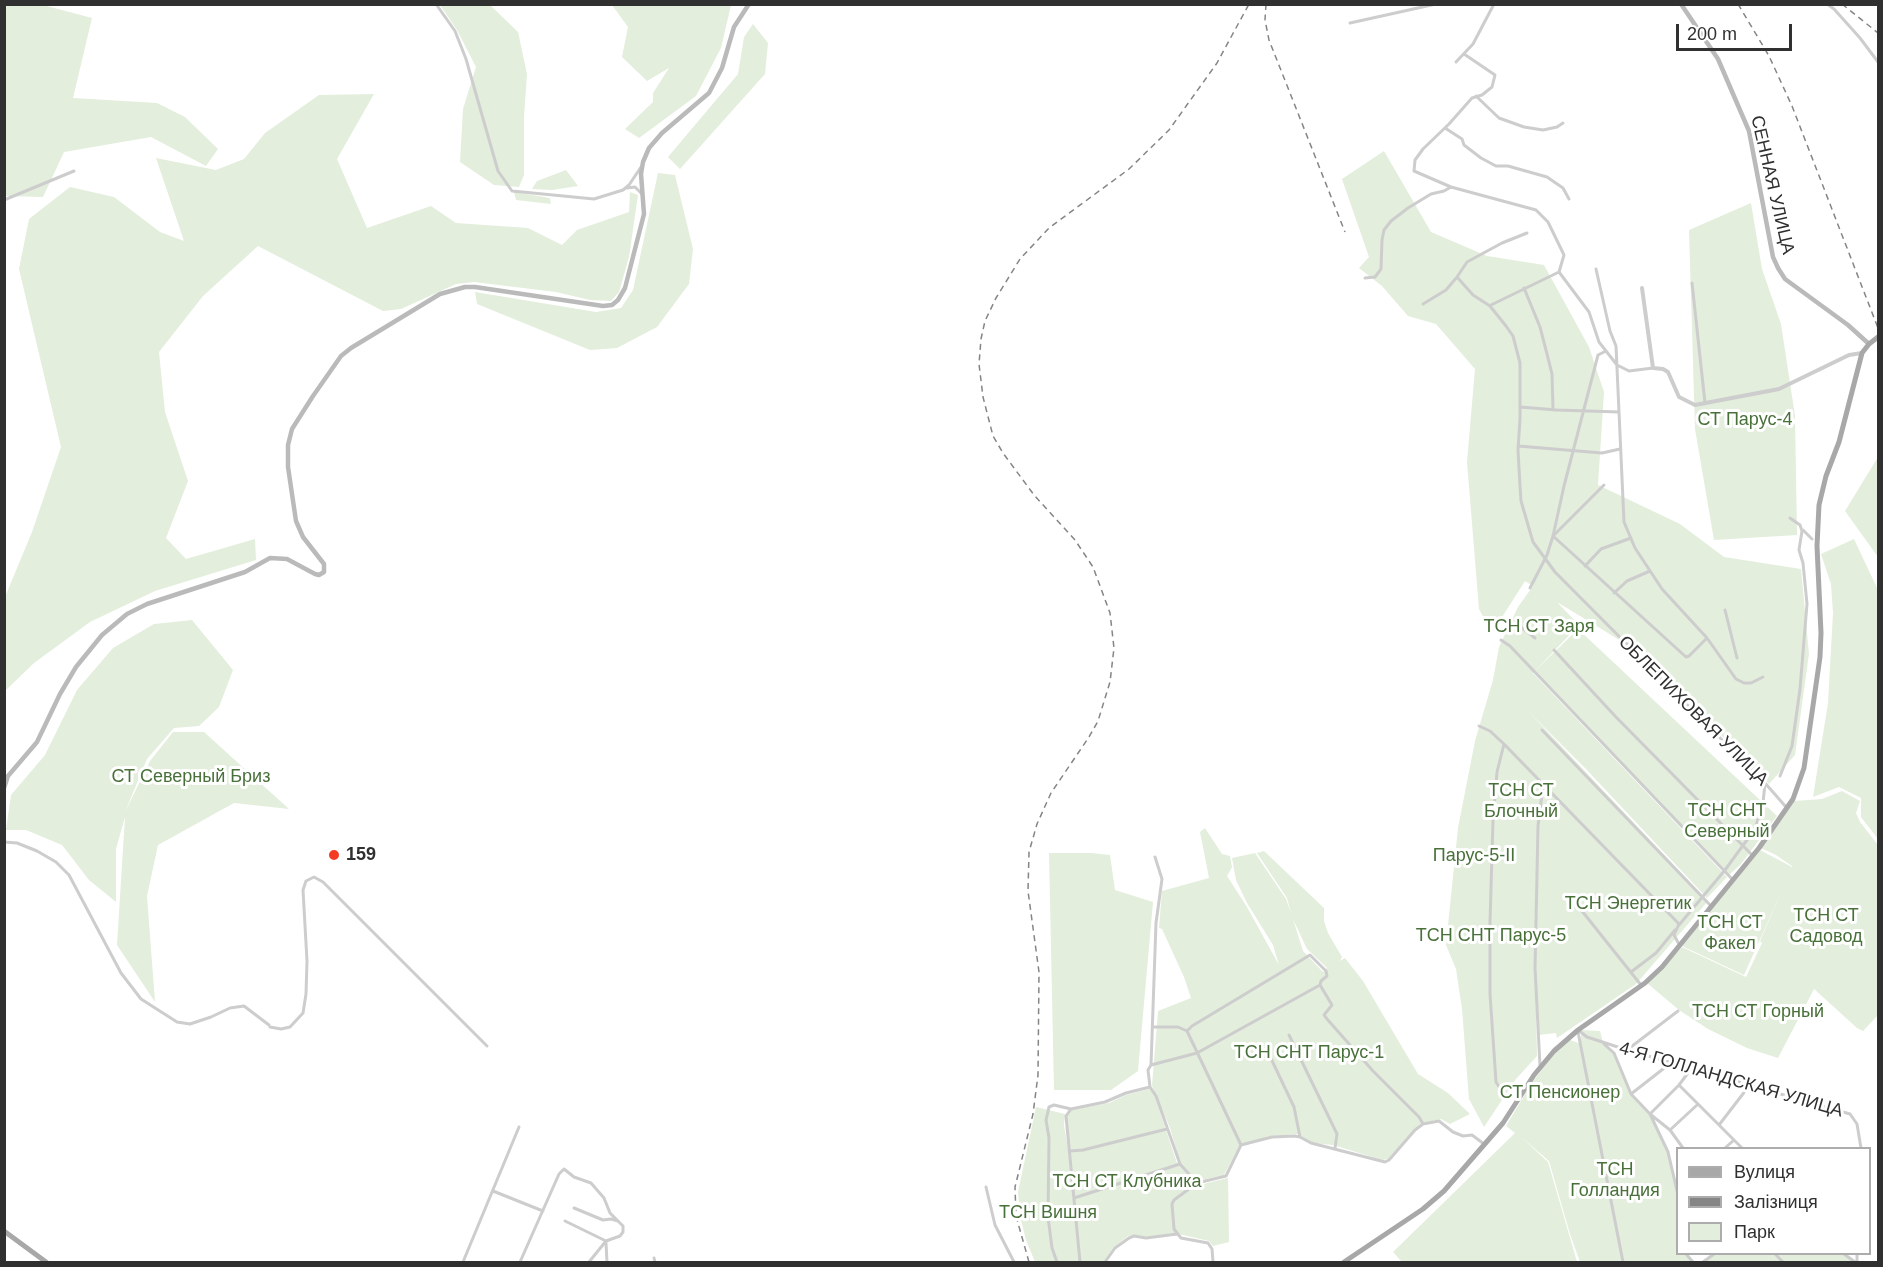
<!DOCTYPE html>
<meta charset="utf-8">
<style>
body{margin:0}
#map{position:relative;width:1883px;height:1267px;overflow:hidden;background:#fff;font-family:Arial,sans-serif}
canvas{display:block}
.frame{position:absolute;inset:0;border:6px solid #303030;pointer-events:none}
.legend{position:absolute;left:1676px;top:1147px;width:195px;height:108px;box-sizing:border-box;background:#fff;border:2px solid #acacac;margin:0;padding:8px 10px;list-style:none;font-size:18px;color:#303030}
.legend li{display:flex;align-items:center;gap:12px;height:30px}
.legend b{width:30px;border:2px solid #acacac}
.scale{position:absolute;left:1676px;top:24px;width:116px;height:27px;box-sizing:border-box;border:3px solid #303030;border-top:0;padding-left:8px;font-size:18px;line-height:21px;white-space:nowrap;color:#303030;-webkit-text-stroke:4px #fff;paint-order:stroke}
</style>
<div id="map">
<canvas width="1883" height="1267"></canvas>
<div class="frame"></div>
<ul class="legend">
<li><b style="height:8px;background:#a8a8a8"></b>Вулиця</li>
<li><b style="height:8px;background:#858585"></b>Залізниця</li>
<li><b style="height:16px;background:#e3eedc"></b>Парк</li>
</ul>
<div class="scale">200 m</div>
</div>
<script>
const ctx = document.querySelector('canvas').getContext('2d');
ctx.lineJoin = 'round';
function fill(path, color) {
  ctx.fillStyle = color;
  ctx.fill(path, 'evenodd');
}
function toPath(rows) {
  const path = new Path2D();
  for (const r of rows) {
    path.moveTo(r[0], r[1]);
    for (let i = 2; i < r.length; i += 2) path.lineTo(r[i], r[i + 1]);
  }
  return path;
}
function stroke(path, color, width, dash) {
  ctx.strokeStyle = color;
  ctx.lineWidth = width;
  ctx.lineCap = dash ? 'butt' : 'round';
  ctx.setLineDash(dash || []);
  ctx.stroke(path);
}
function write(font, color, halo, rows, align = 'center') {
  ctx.font = font + ' Arial,sans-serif';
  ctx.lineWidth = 6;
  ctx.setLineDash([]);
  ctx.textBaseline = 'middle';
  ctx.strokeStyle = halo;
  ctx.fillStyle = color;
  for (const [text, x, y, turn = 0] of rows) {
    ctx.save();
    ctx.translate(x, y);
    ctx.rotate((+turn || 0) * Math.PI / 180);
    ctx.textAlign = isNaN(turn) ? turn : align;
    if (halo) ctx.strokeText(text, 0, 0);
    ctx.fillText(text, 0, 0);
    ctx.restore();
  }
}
const green = toPath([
 [5,5,43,5,92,18,73,98,157,103,185,117,218,149,206,166,151,137,64,152,43,197,5,196],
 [440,5,490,5,518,32,527,74,524,117,524,175,519,187,494,185,460,162,463,109,476,67,457,30],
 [612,5,731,5,721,48,696,96,639,138,625,129,653,102,653,93,669,68,647,81,622,57,628,27],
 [753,24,768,43,765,74,680,169,668,157,738,74,744,37],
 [374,94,337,159,367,228,431,206,456,223,528,228,562,245,577,230,629,212,630,192,638,195,629,257,619,292,611,301,590,300,556,292,474,282,456,284,401,309,383,311,258,246,203,296,159,352,165,412,188,481,166,538,186,559,255,539,256,560,155,591,90,622,34,663,5,691,5,597,32,532,61,447,19,269,29,219,70,187,114,197,160,232,184,241,156,158,216,170,244,159,265,133,319,95],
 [1384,151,1431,232,1487,256,1544,265,1589,347,1604,392,1598,485,1680,524,1724,557,1801,569,1809,654,1795,755,1769,784,1700,714,1649,658,1557,602,1579,625,1533,673,1727,877,1707,898,1585,768,1528,711,1708,901,1636,984,1557,1038,1556,1033,1538,1035,1535,969,1537,1056,1516,1079,1484,1127,1469,1099,1462,1009,1456,969,1446,945,1458,828,1475,741,1493,680,1499,647,1518,607,1533,586,1525,581,1492,633,1479,609,1467,462,1475,369,1436,324,1408,316,1382,286,1359,268,1369,257,1342,179],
 [566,170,578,186,552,190,532,189,537,181],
 [658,173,675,175,693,249,689,284,657,327,617,348,590,350,477,304,475,292,596,312,621,308,633,290],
 [514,192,550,198,551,204,516,200],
 [1751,203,1762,269,1781,324,1795,416,1797,535,1714,540,1695,429,1689,230],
 [1878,457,1878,557,1845,511],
 [1854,539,1878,590,1878,839,1861,817,1861,798,1839,787,1813,797,1828,703,1833,613,1831,584,1821,554],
 [192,620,233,670,219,707,199,726,174,728,147,759,125,812,150,761,173,732,204,732,289,809,234,803,158,845,147,896,155,1002,117,945,125,817,116,849,116,902,89,880,62,845,26,830,6,830,11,795,45,755,77,690,113,648,154,624],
 [1578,629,1777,816,1741,864,1728,876,1535,671],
 [1842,791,1860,801,1856,813,1860,822,1878,845,1878,1015,1863,1031,1857,1028,1813,988,1814,989,1778,1058,1747,1048,1708,1029,1679,1010,1647,983,1682,947,1746,977,1762,943,1760,941,1784,886,1744,975,1682,946,1760,850,1792,867,1792,866,1776,855,1761,848,1794,801,1822,799],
 [1205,828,1222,854,1230,856,1232,867,1227,876,1247,907,1279,965,1273,945,1247,903,1236,880,1232,858,1255,853,1286,899,1291,913,1287,898,1257,853,1264,851,1324,908,1324,921,1328,933,1342,957,1340,961,1345,958,1363,981,1418,1074,1448,1093,1470,1114,1450,1124,1441,1119,1420,1124,1388,1159,1382,1160,1333,1145,1311,1143,1298,1134,1270,1136,1239,1146,1224,1175,1197,1181,1180,1162,1170,1128,1152,1086,1158,1011,1191,998,1184,977,1162,929,1159,928,1162,891,1209,878,1200,832],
 [1293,919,1307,949,1327,968,1323,972,1303,951],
 [1049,853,1091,853,1110,855,1115,890,1153,902,1138,1071,1111,1090,1054,1090],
 [1581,1030,1600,1031,1603,1043,1614,1053,1631,1094,1649,1114,1655,1126,1669,1158,1677,1196,1678,1254,1685,1254,1693,1262,1580,1262,1570,1234,1549,1161,1520,1136,1548,1162,1577,1262,1402,1262,1393,1252,1515,1133,1506,1126,1531,1084,1556,1051,1570,1040,1581,1044],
 [1149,1089,1153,1091,1177,1163,1199,1185,1228,1178,1229,1242,1213,1246,1209,1241,1174,1233,1147,1237,1135,1235,1128,1236,1114,1247,1104,1262,1081,1262,1067,1117,1071,1110,1109,1103,1126,1095],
 [1036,1107,1065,1114,1064,1125,1068,1149,1079,1262,1035,1262,1026,1240,1020,1216,1018,1192],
 [1713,1254,1843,1254,1854,1262,1703,1262]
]);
const minor = toPath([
 [436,4,455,31,466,59,498,171,512,191,594,199,623,190,629,185,641,167],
 [1827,4,1834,9,1860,38,1878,62],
 [1350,23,1436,4],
 [1464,54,1495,75,1492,87,1482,95,1472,98,1449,124,1423,149,1415,160,1414,171,1451,187,1536,210,1548,222,1564,255,1559,272,1589,312,1599,342,1617,365,1629,371,1653,368],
 [1456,62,1473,44,1494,4],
 [1476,96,1499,118,1524,127,1543,130,1557,127,1563,123],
 [1445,128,1462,139,1464,145,1481,158,1496,166,1508,166,1547,177,1563,188,1569,199],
 [627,188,635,187,642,194],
 [4,200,74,171],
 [1596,269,1610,331,1616,346,1624,522,1635,548,1662,589,1707,638,1736,679,1744,683,1751,683,1763,677],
 [1457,277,1467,262,1502,243,1527,233],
 [1365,278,1375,277,1381,269,1382,240,1384,230,1391,221,1408,208,1431,194,1444,191,1451,187],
 [1692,283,1705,403],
 [1524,288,1540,327,1547,354,1552,374,1553,410],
 [1423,304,1446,290,1457,277,1473,295,1490,306,1506,326,1513,336,1520,363,1520,419,1518,450,1520,486,1521,501,1533,542,1555,572,1765,783,1786,807],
 [1491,305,1559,272],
 [1520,407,1557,410,1619,412],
 [1518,446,1602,453,1620,449],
 [1604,485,1553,536,1686,657,1689,656,1707,638],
 [1803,530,1812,539],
 [1585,566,1601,549,1631,538],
 [1530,588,1547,555,1553,536,1564,486,1598,355,1606,351],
 [1614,593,1627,581,1650,571],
 [1725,610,1737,658],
 [1511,619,1535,638],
 [1501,640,1510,646,1733,880],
 [1554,650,1615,716,1753,856],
 [1479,726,1490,731,1504,744,1679,924,1674,935,1680,946],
 [1542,730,1711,906],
 [1504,744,1497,772,1493,820,1490,922,1490,994,1496,1082,1505,1096],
 [1780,776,1792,746,1800,689,1807,604,1803,563,1799,550,1802,531,1800,525,1790,518],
 [4,842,17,843,37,851,56,862,69,875,121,973,141,999,177,1022,190,1024,211,1017,230,1008,244,1006,269,1025],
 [1155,857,1162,879,1156,923,1151,1065,1148,1070,1150,1087,1156,1096,1180,1164,1197,1183,1174,1200,1172,1204,1174,1229,1181,1238,1208,1243,1212,1249,1213,1262],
 [1578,906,1641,985],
 [1679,925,1725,870,1755,829,1763,803,1765,783],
 [1631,972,1656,953,1675,930],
 [1320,985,1332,1005,1324,1015,1327,1019,1373,1071,1419,1117,1423,1124,1439,1121,1453,1132,1463,1136,1472,1135,1484,1144],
 [270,1027,281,1029,290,1027,303,1013,306,994,307,961,303,890,306,881,314,877,323,882,487,1046],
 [1153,1027,1178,1027,1187,1031,1241,1145,1226,1176,1197,1183],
 [1578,1030,1587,1037,1627,1050,1850,1114,1857,1124,1861,1148],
 [1578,1032,1623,1262],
 [1289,1035,1337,1134,1335,1148],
 [1604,1044,1614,1053,1631,1094,1650,1114,1670,1130,1683,1148],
 [1266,1048,1294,1107,1300,1137],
 [1627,1050,1678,1011],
 [1151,1065,1197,1053,1320,985,1321,981,1327,976,1326,971,1310,955,1192,1026,1187,1031],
 [1540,1066,1535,968,1536,921,1538,826,1543,786],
 [1679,1085,1742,1148],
 [1631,1094,1672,1062],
 [1719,1125,1749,1086],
 [1670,1130,1697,1105],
 [1241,1145,1272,1137,1295,1136,1300,1137,1311,1143,1385,1162,1389,1160,1415,1130,1423,1124],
 [1725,1148,1734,1140],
 [1070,1151,1083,1150,1167,1129],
 [986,1187,995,1225,1014,1262],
 [493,1191,543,1211],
 [1678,1195,1668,1152,1650,1114,1679,1085,1688,1073,1689,1068],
 [1074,1198,1180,1164],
 [574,1208,603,1220,611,1219,618,1221,623,1226,623,1232,620,1236,606,1241],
 [565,1221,606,1241],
 [606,1243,607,1262],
 [1686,1254,1693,1262],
 [1775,1254,1783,1262],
 [1844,1254,1855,1262],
 [654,1258,655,1262],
 [463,1262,519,1127],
 [520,1262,559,1174,564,1169,574,1177,591,1183,604,1198,610,1213,618,1221],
 [589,1262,606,1241],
 [1057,1262,1052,1248,1048,1217,1049,1138,1046,1120,1049,1107,1054,1105,1071,1109],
 [1080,1262,1066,1116,1071,1109,1105,1102,1126,1093,1150,1087],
 [1105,1262,1115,1248,1129,1238,1134,1236,1146,1238,1177,1234],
 [1703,1262,1714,1254],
 [1857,1262,1857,1254]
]);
const tertiary = toPath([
 [1642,288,1653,368,1663,369,1668,372,1679,397,1695,405,1779,389,1849,355,1862,353]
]);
const secondary = toPath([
 [1681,4,1718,59,1749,131,1773,257,1778,268,1785,279,1848,325,1869,344],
 [4,788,8,776,37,742,60,694,76,667,102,635,127,614,147,604,245,572,270,558,287,559,315,574,319,575,324,572,324,564,303,537,296,521,288,467,288,445,292,429,313,396,341,356,351,348,440,294,465,287,475,287,603,306,612,305,618,300,625,288,644,214,641,174,643,162,649,148,662,133,709,93,722,68,734,27,749,4]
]);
const primary = toPath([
 [4,1231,46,1262],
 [1344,1262,1423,1209,1444,1191,1503,1123,1534,1075,1554,1051,1578,1030,1645,983,1662,967,1759,848,1793,799,1804,768,1820,657,1821,633,1817,546,1819,505,1826,476,1839,442,1862,353,1869,344,1878,337]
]);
const rail = toPath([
 [1266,4,1265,20,1269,40,1345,232],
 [1738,4,1769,56,1792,106,1878,328],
 [1842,4,1878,33],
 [1029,1262,1016,1216,1015,1187,1033,1114,1038,1075,1039,972,1028,891,1029,852,1037,824,1051,793,1089,737,1098,721,1110,682,1114,648,1110,613,1093,567,1075,540,1034,495,1003,453,993,436,983,397,979,364,981,339,985,321,996,298,1020,259,1049,228,1129,169,1169,130,1217,63,1249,4]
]);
const markers = [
 [334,855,6,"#f43b24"]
];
const streetNames = [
 ["СЕННАЯ УЛИЦА",1772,185,77],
 ["ОБЛЕПИХОВАЯ УЛИЦА",1693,711,45],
 ["4-Я ГОЛЛАНДСКАЯ УЛИЦА",1731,1080,16]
];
const parkNames = [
 ["СТ Парус-4",1745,420],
 ["ТСН СТ Заря",1539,627],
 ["СТ Северный Бриз",191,777],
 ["ТСН СТ",1521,791],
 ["Блочный",1521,812],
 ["ТСН СНТ",1727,811],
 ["Северный",1727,832],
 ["Парус-5-II",1474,856],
 ["ТСН Энергетик",1628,904],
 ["ТСН СТ",1826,916],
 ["Садовод",1826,937],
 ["ТСН СТ",1730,923],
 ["Факел",1730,944],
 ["ТСН СНТ Парус-5",1491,936],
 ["ТСН СТ Горный",1758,1012],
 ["ТСН СНТ Парус-1",1309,1053],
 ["СТ Пенсионер",1560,1093],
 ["ТСН",1615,1170],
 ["Голландия",1615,1191],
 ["ТСН СТ Клубника",1127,1182],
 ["ТСН Вишня",1048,1213]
];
const poiNames = [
 ["159",346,855]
];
fill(green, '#e3eedc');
stroke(minor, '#cdcdcd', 3);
stroke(tertiary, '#cdcdcd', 4);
stroke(secondary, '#bababa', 4.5);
stroke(primary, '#a8a8a8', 5);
stroke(rail, '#858585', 1.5, [6, 4.5]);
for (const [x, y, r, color] of markers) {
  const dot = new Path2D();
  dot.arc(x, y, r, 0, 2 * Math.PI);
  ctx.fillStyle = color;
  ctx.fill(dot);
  stroke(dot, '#fff', 2);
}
write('18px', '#303030', '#fff', streetNames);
write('18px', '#487039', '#fff', parkNames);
write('bold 18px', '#303030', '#fff', poiNames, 'left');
</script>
